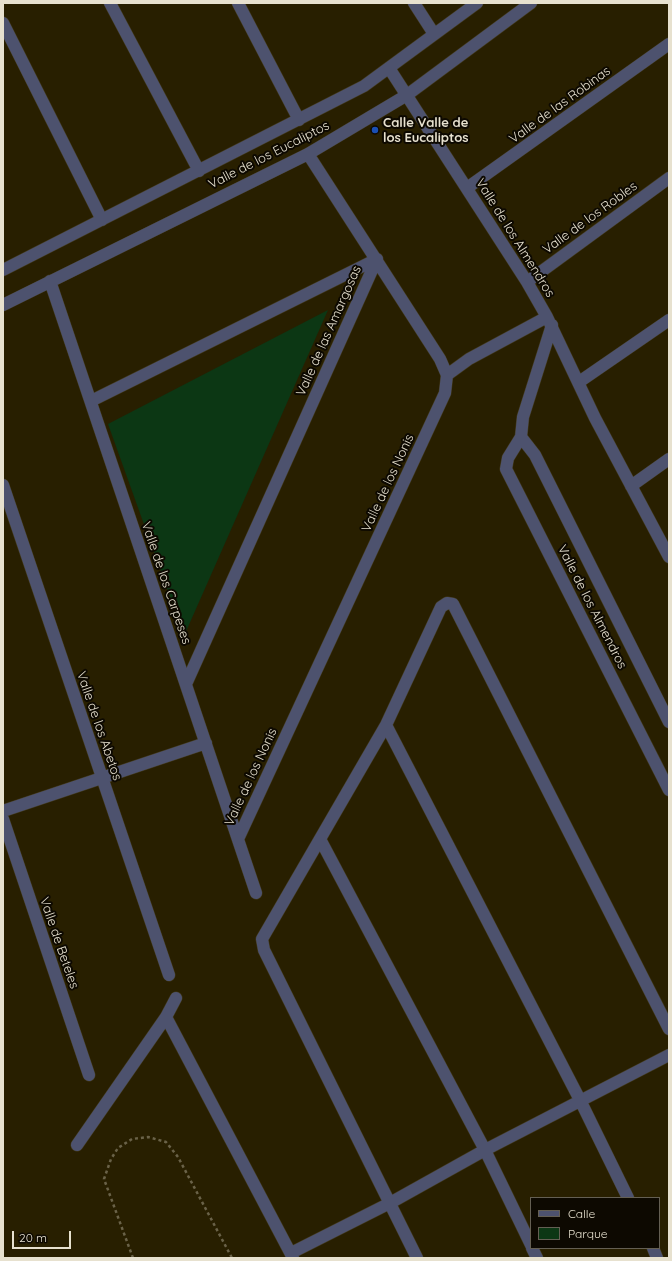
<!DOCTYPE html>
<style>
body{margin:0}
#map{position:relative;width:672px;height:1261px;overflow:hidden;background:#281f00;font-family:Quicksand,sans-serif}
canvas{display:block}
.frame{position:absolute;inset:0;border:4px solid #e7e1cf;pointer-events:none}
.legend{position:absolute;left:530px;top:1197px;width:130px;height:52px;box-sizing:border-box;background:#0d0901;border:1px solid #645f53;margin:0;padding:5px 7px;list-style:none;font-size:12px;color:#e7e1cf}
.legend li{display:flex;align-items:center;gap:8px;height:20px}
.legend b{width:20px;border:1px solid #645f53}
.scale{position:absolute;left:12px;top:1231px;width:59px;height:18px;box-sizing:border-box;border:2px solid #e7e1cf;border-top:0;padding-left:5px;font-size:12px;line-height:14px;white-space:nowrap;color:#e7e1cf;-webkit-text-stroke:3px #0d0901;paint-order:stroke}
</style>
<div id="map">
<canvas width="672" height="1261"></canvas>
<div class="frame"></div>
<ul class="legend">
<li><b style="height:5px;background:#4d526e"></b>Calle</li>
<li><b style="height:11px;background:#0c3714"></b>Parque</li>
</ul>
<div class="scale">20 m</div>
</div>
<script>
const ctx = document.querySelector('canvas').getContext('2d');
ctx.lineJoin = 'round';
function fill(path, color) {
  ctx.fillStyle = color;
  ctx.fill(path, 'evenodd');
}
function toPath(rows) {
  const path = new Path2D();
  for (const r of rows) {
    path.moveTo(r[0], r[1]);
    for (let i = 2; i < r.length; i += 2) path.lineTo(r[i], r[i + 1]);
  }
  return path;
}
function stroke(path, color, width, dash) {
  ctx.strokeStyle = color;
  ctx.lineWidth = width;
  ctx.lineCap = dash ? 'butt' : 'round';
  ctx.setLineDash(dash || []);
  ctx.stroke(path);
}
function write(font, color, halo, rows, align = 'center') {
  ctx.font = font + ' Quicksand,sans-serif';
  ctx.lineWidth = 4;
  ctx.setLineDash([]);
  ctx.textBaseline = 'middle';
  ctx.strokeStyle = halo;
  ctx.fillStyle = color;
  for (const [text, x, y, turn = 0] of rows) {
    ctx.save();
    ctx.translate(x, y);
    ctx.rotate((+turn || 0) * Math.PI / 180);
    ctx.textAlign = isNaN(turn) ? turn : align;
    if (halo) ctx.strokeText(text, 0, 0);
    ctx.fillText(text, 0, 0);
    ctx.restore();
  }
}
const green = toPath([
 [328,310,184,636,108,424]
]);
const path = toPath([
 [133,1258,104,1179,111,1159,118,1148,132,1139,148,1137,166,1142,178,1157,232,1258]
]);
const minor = toPath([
 [110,3,199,171],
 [238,3,299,120],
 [414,3,434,34],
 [3,23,102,220],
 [389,68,527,282,547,317,595,418,669,557],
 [467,188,669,44],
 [3,270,364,86,477,3],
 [50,281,256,893],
 [527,282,669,178],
 [3,305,308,154,407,95,531,3],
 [552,325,523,417,521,437,508,458,506,469,669,790],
 [447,375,469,359,547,317],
 [579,382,669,320],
 [91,401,377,259,186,684],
 [521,437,535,455,669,722],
 [3,485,169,975],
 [631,486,669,459],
 [386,725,581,1102,628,1198],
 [3,811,206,743],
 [3,819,89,1075],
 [238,839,445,393,447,375,440,359,308,154],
 [320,839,485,1150,531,1245],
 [166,1017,293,1258],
 [77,1145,166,1017,176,998],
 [532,1248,537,1258],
 [653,1248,657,1258],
 [291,1253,390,1203,485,1150,669,1055],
 [417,1258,264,950,262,939,386,725,441,607,447,603,453,604,669,1029]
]);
const markers = [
 [375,130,4,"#1a4fb4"]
];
const streetNames = [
 ["Valle de las Robinas",560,105,-36],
 ["Valle de los Eucaliptos",269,155,-27],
 ["Valle de los Robles",590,218,-36],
 ["Valle de los Almendros",515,238,58],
 ["Valle de las Amargosas",329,331,-66],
 ["Valle de los Nonis",388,483,-65],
 ["Valle de los Carpeses",166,583,71],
 ["Valle de los Almendros",592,607,63],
 ["Valle de los Abetos",99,726,71],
 ["Valle de los Nonis",251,777,-65],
 ["Valle de Beteles",59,943,71]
];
const poiNames = [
 ["Calle Valle de",383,123],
 ["los Eucaliptos",383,138]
];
fill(green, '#0c3714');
stroke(minor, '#433a1d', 13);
stroke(path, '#6a6248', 2.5, [3, 3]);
stroke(minor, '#4d526e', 12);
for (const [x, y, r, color] of markers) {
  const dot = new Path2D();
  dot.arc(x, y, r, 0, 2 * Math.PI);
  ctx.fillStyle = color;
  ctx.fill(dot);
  stroke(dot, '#0d0901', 1.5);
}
write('13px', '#e7e1cf', '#0d0901', streetNames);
write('bold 13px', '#e7e1cf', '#0d0901', poiNames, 'left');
</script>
